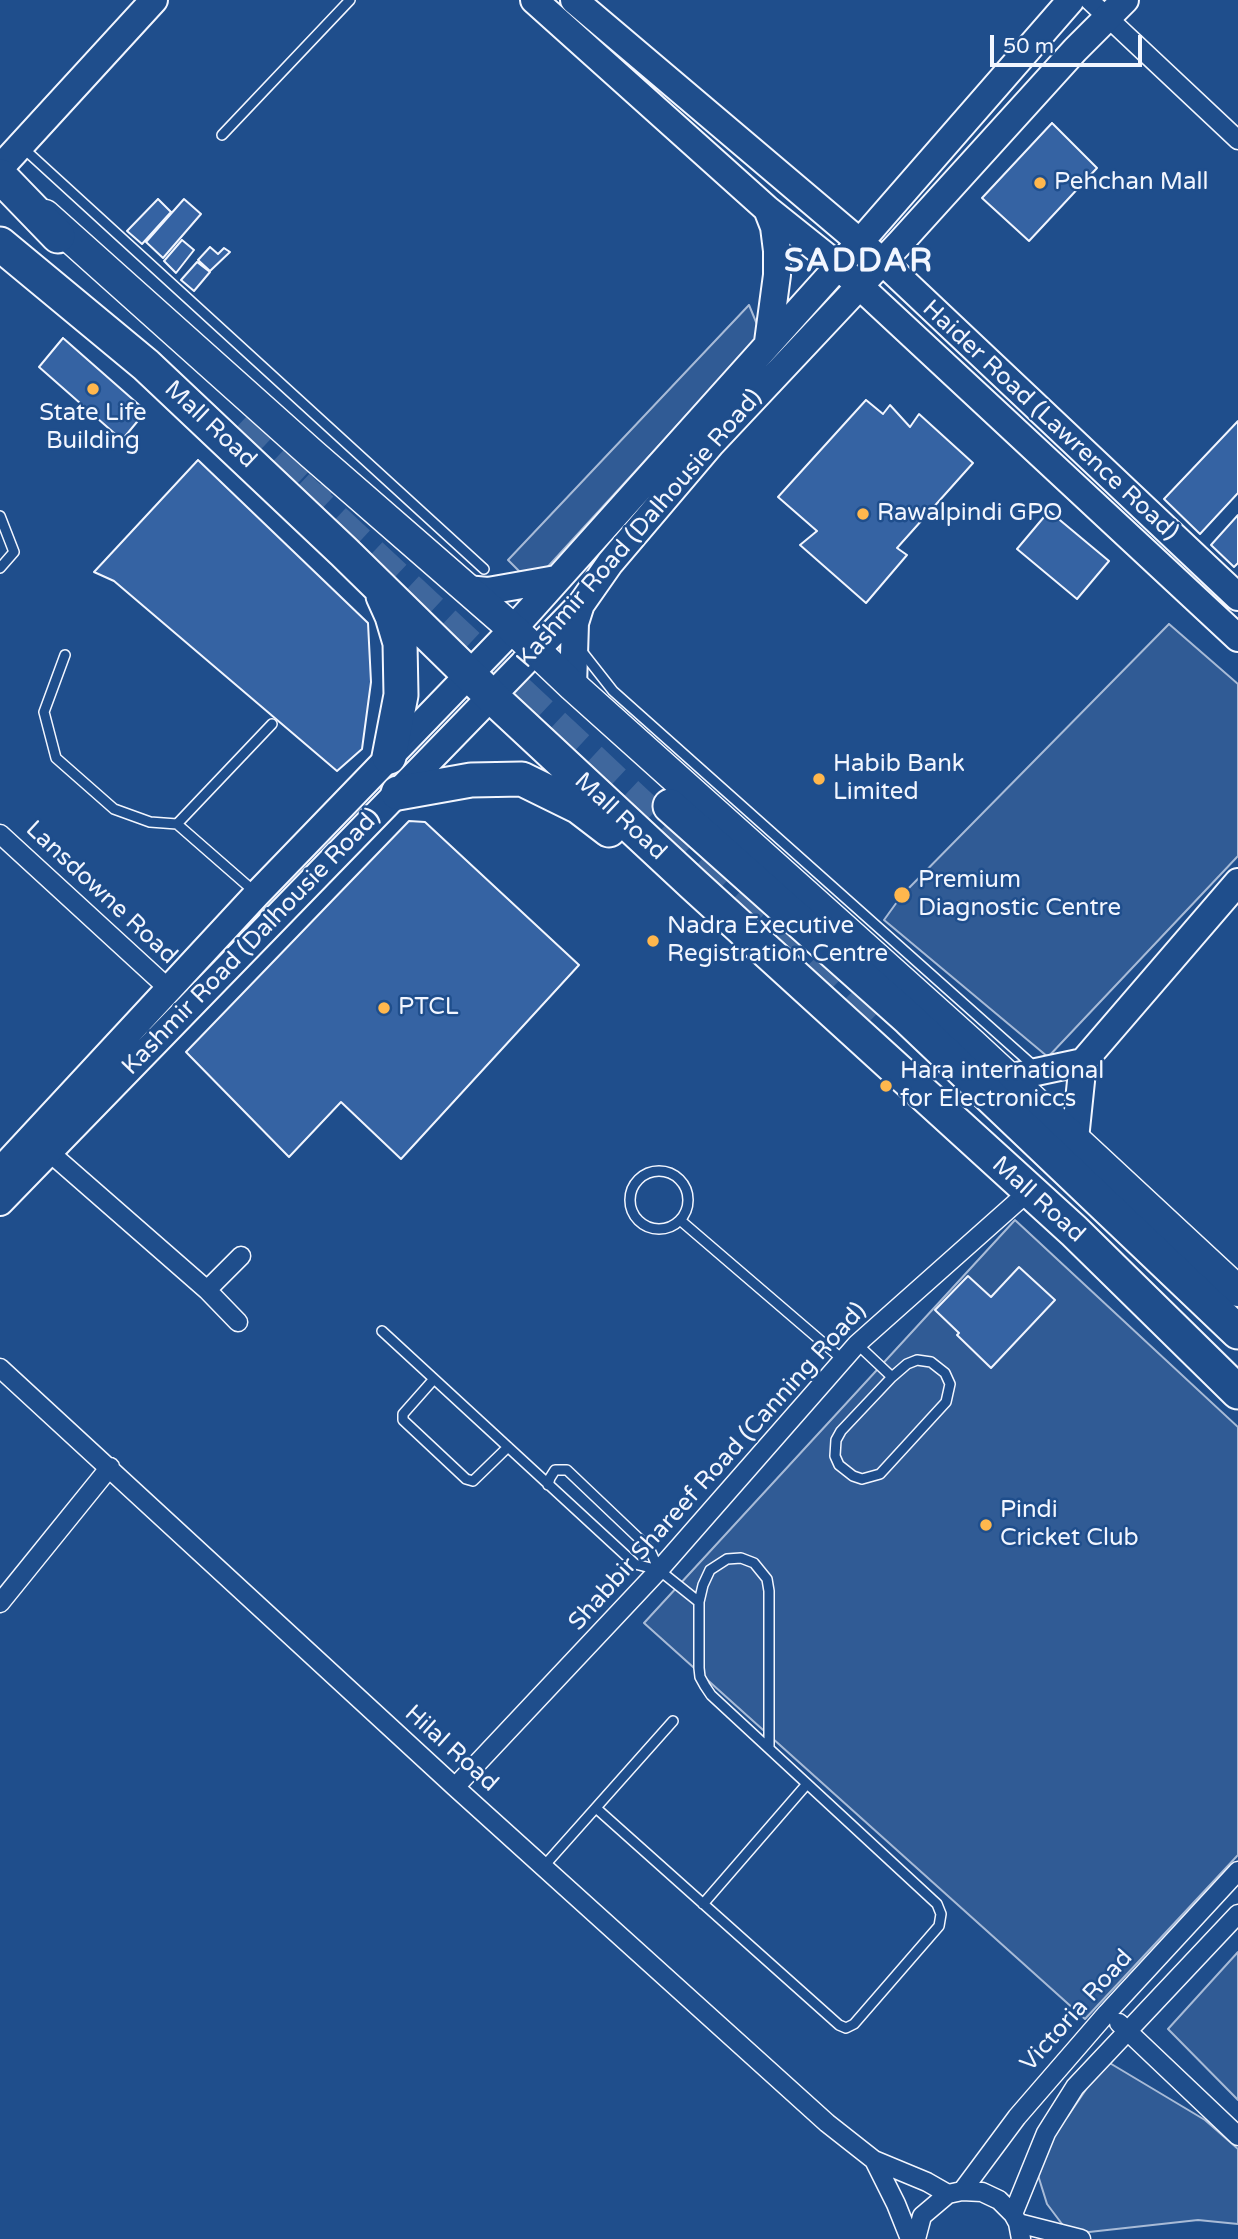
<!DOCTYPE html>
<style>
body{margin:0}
#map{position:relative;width:1238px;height:2239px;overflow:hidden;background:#1f4e8c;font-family:"Varela Round",sans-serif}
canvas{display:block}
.scale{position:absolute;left:990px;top:35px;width:152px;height:32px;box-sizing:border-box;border:4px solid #f2f6ff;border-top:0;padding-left:9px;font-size:21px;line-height:24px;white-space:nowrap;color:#f2f6ff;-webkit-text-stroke:5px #1f4e8c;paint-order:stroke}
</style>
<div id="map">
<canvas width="1238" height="2239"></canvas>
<div class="scale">50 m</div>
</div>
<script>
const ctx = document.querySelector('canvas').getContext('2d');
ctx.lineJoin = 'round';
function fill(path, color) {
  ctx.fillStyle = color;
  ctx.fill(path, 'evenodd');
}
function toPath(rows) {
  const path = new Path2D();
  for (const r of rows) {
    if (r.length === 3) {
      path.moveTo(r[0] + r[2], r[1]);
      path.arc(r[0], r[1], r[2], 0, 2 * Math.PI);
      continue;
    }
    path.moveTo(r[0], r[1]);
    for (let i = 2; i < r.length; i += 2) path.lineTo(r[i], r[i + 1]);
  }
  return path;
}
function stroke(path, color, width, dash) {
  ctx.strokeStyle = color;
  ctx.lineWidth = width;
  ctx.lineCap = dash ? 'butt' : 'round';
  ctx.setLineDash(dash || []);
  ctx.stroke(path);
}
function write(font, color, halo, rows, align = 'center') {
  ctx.font = font + ' "Varela Round",sans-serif';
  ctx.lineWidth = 5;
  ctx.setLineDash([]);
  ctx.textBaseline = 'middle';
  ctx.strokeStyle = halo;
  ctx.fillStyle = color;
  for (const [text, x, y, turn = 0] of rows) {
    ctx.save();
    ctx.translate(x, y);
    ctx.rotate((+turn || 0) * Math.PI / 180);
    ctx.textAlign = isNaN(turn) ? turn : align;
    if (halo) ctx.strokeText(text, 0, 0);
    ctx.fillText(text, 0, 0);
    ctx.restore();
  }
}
const built = toPath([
 [749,305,761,334,532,584,508,560,749,305],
 [1169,624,1238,684,1238,856,1048,1057,884,920,902,895,1169,624],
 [1015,1220,1238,1427,1238,1855,1085,2019,644,1623,1015,1220],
 [1238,1952,1238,2100,1168,2029,1238,1952],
 [1108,2062,1205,2120,1238,2149,1238,2224,1198,2220,1089,2232,1065,2228,1047,2204,1037,2172,1048,2137,1068,2116,1091,2082,1108,2062]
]);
const building = toPath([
 [1052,123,1097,168,1029,241,982,198,1052,123],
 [158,199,171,212,142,244,127,231,158,199],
 [184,199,201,214,163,258,146,242,184,199],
 [182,240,194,250,176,273,164,261,182,240],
 [210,247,218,254,224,248,230,252,210,271,198,260,210,247],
 [197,262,210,272,194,291,181,280,197,262],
 [63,338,146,411,122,440,39,367,63,338],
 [866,400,883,414,890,405,910,427,919,414,973,463,897,548,907,555,866,603,800,545,817,531,778,497,866,400],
 [1238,421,1238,493,1200,534,1164,499,1238,421],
 [198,460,368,623,371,682,362,749,337,771,114,581,94,572,198,460],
 [1049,511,1109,561,1077,599,1017,549,1049,511],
 [1238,515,1238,563,1234,567,1211,545,1238,515],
 [409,821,425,822,579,965,401,1159,341,1102,289,1157,186,1052,409,821],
 [1019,1267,1055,1300,991,1368,957,1335,959,1333,935,1310,968,1276,991,1297,1019,1267]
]);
const highwayTunnel = toPath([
 [248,415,331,494],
 [298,486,778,934,875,1030]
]);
const lane = toPath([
 [222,135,350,0],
 [22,147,484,569],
 [0,516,14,552,0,568],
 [580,649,613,691,1036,1068],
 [65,655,44,712,56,758,114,809,150,822,177,824,256,893],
 [177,824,272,724],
 [659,1200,29],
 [680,1220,842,1359],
 [382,1331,635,1564,659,1570],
 [857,1344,892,1377],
 [917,1360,931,1362,945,1373,950,1384,946,1402,880,1474,862,1479,853,1476,839,1465,835,1456,836,1440,841,1431,892,1377,907,1364,917,1360],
 [434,1379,403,1414,403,1420,466,1479,473,1481,508,1447],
 [548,1485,550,1478,555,1470,567,1470,649,1548,659,1570,699,1602],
 [596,1808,839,2025,846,2028,854,2024,939,1926,941,1914,937,1904,711,1695,705,1686,700,1677,699,1668,699,1602,703,1585,710,1570,727,1559,741,1558,754,1563,767,1579,769,1591,769,1748],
 [544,1866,673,1721],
 [703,1904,807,1784]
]);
const street = toPath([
 [1089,0,1238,140],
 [0,834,169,989],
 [48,1151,207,1290,238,1322],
 [207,1290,241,1256],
 [0,1368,455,1787,827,2123,874,2160,927,2182,948,2194],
 [0,1603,110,1467],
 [455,1787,659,1570,857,1344,1028,1192],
 [1119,2023,1238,2136],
 [874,2160,896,2204,910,2239],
 [962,2191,1017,2117,1107,2013,1238,1871],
 [1013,2214,1046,2133,1075,2087,1238,1914],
 [1018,2223,1081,2239],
 [916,2239,922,2216,948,2194,962,2191,982,2192,999,2200,1013,2214,1018,2223,1021,2239]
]);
const secondary = toPath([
 [534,0,767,209,837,265,1238,638],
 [574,0,882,261,1238,597],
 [0,168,154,0],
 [767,209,774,227,777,251,777,275,768,342],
 [466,589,488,591,556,579],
 [573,686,575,623,581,604],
 [1008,1078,1083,1062],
 [1075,1139,1083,1062,1238,882],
 [0,1171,257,894,513,629,860,242,1071,0],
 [0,1202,582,603,610,563,711,444,899,244,1075,50,1125,0]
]);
const primary = toPath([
 [45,215,312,454,513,629,573,686,972,1044,1238,1291]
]);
const highway = toPath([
 [0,176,58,236],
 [0,244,146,365,344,552,491,696,693,884,1074,1231,1238,1392],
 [383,596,392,616,400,643,401,695,389,757],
 [398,793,471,780,522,779,579,807,609,830],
 [670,806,909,1019,1238,1332]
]);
const markers = [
 [1040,183,7,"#ffb74d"],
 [93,389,7,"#ffb74d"],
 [863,514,7,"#ffb74d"],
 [819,779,7,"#ffb74d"],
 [902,895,9,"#ffb74d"],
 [653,941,7,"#ffb74d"],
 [384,1008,7,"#ffb74d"],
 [886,1086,7,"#ffb74d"],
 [986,1525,7,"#ffb74d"]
];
const poiNames = [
 ["Pehchan Mall",1054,183],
 ["State Life",93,414,"center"],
 ["Building",93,442,"center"],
 ["Rawalpindi GPO",877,514],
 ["Habib Bank",833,765],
 ["Limited",833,793],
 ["Premium",918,881],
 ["Diagnostic Centre",918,909],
 ["Nadra Executive",667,927],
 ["Registration Centre",667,955],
 ["PTCL",398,1008],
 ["Hara international",900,1072],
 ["for Electroniccs",900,1100],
 ["Pindi",1000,1511],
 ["Cricket Club",1000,1539]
];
const streetNames = [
 ["Haider Road (Lawrence Road)",1050,421,43],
 ["Mall Road",210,425,43],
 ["Kashmir Road (Dalhousie Road)",640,529,-49],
 ["Mall Road",620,817,43],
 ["Lansdowne Road",101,893,43],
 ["Kashmir Road (Dalhousie Road)",252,942,-46],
 ["Mall Road",1038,1200,42],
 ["Shabbir Shareef Road (Canning Road)",718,1467,-48],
 ["Hilal Road",451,1749,42],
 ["Victoria Road",1077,2011,-48]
];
const districtNames = [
 ["SADDAR",859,263]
];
fill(built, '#305b95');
stroke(built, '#a8bbd7', 2);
fill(building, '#3563a3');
stroke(building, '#f2f6ff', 2);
stroke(highwayTunnel, '#3f679d', 33, [33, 17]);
stroke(lane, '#f2f6ff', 12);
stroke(street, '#f2f6ff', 21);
stroke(secondary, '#f2f6ff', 30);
stroke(primary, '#f2f6ff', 33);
stroke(highway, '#f2f6ff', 37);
stroke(lane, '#1f4e8c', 9);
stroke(street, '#1f4e8c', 18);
stroke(secondary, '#1f4e8c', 26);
stroke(primary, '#1f4e8c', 30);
stroke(highway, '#1f4e8c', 33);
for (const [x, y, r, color] of markers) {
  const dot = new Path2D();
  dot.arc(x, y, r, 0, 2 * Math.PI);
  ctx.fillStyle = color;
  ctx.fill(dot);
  stroke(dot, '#1f4e8c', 2.5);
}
write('24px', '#f2f6ff', '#1f4e8c', poiNames, 'left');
write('24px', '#f2f6ff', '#1f4e8c', streetNames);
ctx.letterSpacing = '2px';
write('bold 32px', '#f2f6ff', '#1f4e8c', districtNames);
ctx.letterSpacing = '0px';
</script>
